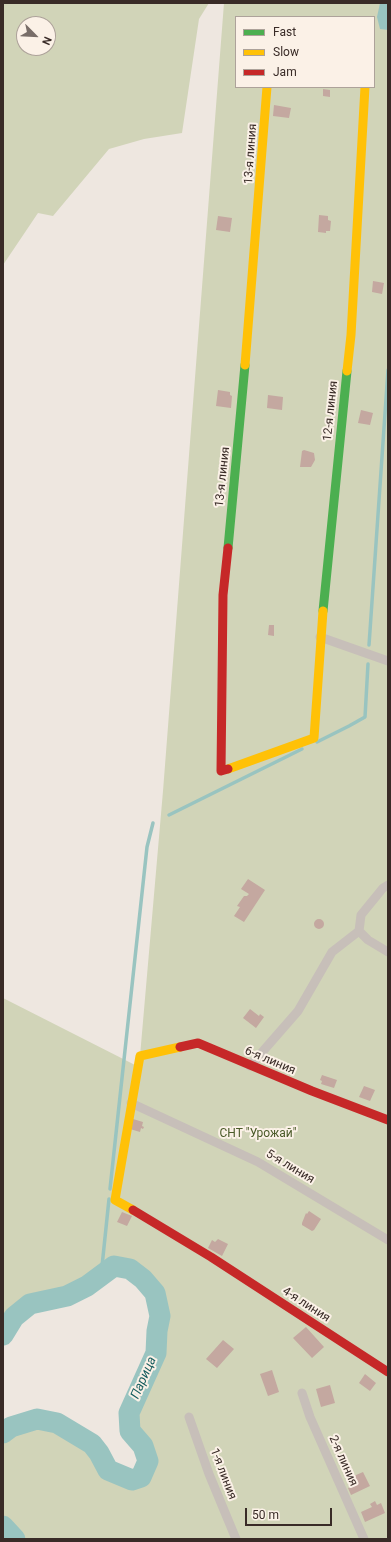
<!DOCTYPE html>
<meta charset="utf-8">
<style>
body{margin:0}
#map{position:relative;width:391px;height:1542px;overflow:hidden;background:#eee7e0;font-family:Roboto,sans-serif}
canvas{display:block}
.frame{position:absolute;inset:0;border:4px solid #392b27;pointer-events:none}
.legend{position:absolute;left:235px;top:16px;width:140px;height:72px;box-sizing:border-box;background:#fbf1e7;border:1px solid #ada29a;margin:0;padding:5px 7px;list-style:none;font-size:12px;color:#392b27}
.legend li{display:flex;align-items:center;gap:8px;height:20px}
.legend b{width:20px;border:1px solid #ada29a}
.north{position:absolute;left:16px;top:16px;width:40px;height:40px;box-sizing:border-box;background:#fbf1e7;border:1px solid #ada29a;border-radius:50%;rotate:114deg;font-size:11px;font-weight:700;line-height:16px;text-align:center;color:#392b27}
.north::after{content:'';display:block;margin:auto;width:14px;height:18px;background:#786d68;clip-path:polygon(50% 0,100% 100%,50% 72%,0 100%)}
.scale{position:absolute;left:245px;top:1508px;width:87px;height:18px;box-sizing:border-box;border:2px solid #392b27;border-top:0;padding-left:5px;font-size:12px;line-height:14px;white-space:nowrap;color:#392b27;-webkit-text-stroke:3px #fbf1e7;paint-order:stroke}
</style>
<div id="map">
<canvas width="391" height="1542"></canvas>
<div class="frame"></div>
<ul class="legend">
<li><b style="height:5px;background:#4caf50"></b>Fast</li>
<li><b style="height:5px;background:#ffc107"></b>Slow</li>
<li><b style="height:5px;background:#c62828"></b>Jam</li>
</ul>
<div class="north">N</div>
<div class="scale">50 m</div>
</div>
<script>
const ctx = document.querySelector('canvas').getContext('2d');
ctx.lineJoin = 'round';
function fill(path, color) {
  ctx.fillStyle = color;
  ctx.fill(path, 'evenodd');
}
function toPath(rows) {
  const path = new Path2D();
  for (const r of rows) {
    if (r.length === 3) {
      path.moveTo(r[0] + r[2], r[1]);
      path.arc(r[0], r[1], r[2], 0, 2 * Math.PI);
      continue;
    }
    path.moveTo(r[0], r[1]);
    for (let i = 2; i < r.length; i += 2) path.lineTo(r[i], r[i + 1]);
  }
  return path;
}
function stroke(path, color, width, dash) {
  ctx.strokeStyle = color;
  ctx.lineWidth = width;
  ctx.lineCap = dash ? 'butt' : 'round';
  ctx.setLineDash(dash || []);
  ctx.stroke(path);
}
function write(font, color, halo, rows, align = 'center') {
  ctx.font = font + ' Roboto,sans-serif';
  ctx.lineWidth = 4;
  ctx.setLineDash([]);
  ctx.textBaseline = 'middle';
  ctx.strokeStyle = halo;
  ctx.fillStyle = color;
  for (const [text, x, y, turn = 0] of rows) {
    ctx.save();
    ctx.translate(x, y);
    ctx.rotate((+turn || 0) * Math.PI / 180);
    ctx.textAlign = isNaN(turn) ? turn : align;
    if (halo) ctx.strokeText(text, 0, 0);
    ctx.fillText(text, 0, 0);
    ctx.restore();
  }
}
const green = toPath([
 [3,3,209,3,199,19,182,133,144,139,109,149,53,216,38,213,3,265],
 [24,24,48,24,48,48,24,48],
 [224,3,388,3,388,1539,15,1539,3,1526,3,1433,11,1427,37,1419,57,1423,92,1444,99,1453,108,1470,132,1480,141,1477,148,1461,143,1446,130,1431,129,1413,156,1353,157,1331,160,1316,155,1293,143,1279,130,1269,114,1266,87,1286,67,1296,30,1304,14,1317,3,1335,3,998,137,1066,140,1056,163,791],
 [236,17,374,17,374,87,236,87]
]);
const water = toPath([
 [380,3,388,3,388,30,380,29,377,17]
]);
const stream = toPath([
 [369,645,388,370],
 [317,742,349,726,365,717,368,664],
 [169,815,302,749],
 [110,1189,147,847,153,823],
 [101,1276,109,1199]
]);
const river = toPath([
 [3,1335,14,1317,30,1304,67,1296,87,1286,114,1266,130,1269,143,1279,155,1293,160,1316,157,1331,156,1353,129,1413,130,1431,143,1446,148,1461,141,1477,132,1480,108,1470,99,1453,92,1444,57,1423,37,1419,11,1427,3,1433],
 [3,1526,15,1539]
]);
const building = toPath([
 [323,89,330,90,330,97,323,96],
 [274,105,291,108,289,118,273,116],
 [319,215,328,216,328,220,331,221,330,231,326,231,326,233,318,232],
 [218,216,232,218,230,232,216,230],
 [373,281,384,283,382,294,372,292],
 [218,390,230,392,230,395,232,396,231,408,216,406],
 [268,395,283,397,282,410,267,408],
 [361,410,373,413,370,425,358,423],
 [304,450,314,453,315,460,311,467,300,467,302,451],
 [269,625,274,625,274,636,268,635],
 [248,879,265,890,244,922,234,916,240,907,237,906,244,896,247,896,249,894,241,889],
 [319,924,5],
 [250,1009,259,1016,260,1014,264,1017,256,1028,243,1018],
 [322,1075,337,1080,334,1088,321,1084,322,1081,320,1080],
 [364,1086,375,1090,370,1101,359,1097],
 [133,1119,143,1122,142,1126,144,1127,143,1129,141,1128,140,1132,130,1129],
 [309,1211,321,1219,314,1230,312,1231,302,1225,302,1223,306,1213,307,1214],
 [122,1212,132,1216,127,1226,117,1222],
 [218,1239,228,1244,222,1256,208,1248,212,1240,215,1242],
 [306,1327,324,1347,312,1358,293,1338],
 [223,1340,234,1349,217,1368,206,1359],
 [272,1370,279,1392,268,1396,260,1374],
 [365,1374,376,1383,370,1391,359,1383],
 [330,1385,335,1403,321,1407,316,1389],
 [363,1472,370,1486,351,1495,348,1488,351,1487,347,1479],
 [375,1501,377,1505,381,1503,385,1513,365,1522,361,1512,372,1507,370,1504]
]);
const street = toPath([
 [320,637,388,661],
 [388,885,383,888,361,915,359,931,368,940,388,952],
 [250,1066,298,1011,332,952,359,931],
 [131,1103,258,1162,388,1240],
 [302,1393,310,1417,364,1539],
 [189,1417,209,1474,236,1539]
]);
const fast = toPath([
 [228,548,245,365],
 [323,611,347,371]
]);
const slow = toPath([
 [245,365,267,87],
 [347,371,351,335,365,87],
 [228,769,314,738,323,611],
 [133,1210,115,1200,140,1056,180,1047]
]);
const jam = toPath([
 [228,548,223,595,221,771,228,769],
 [180,1047,198,1043,312,1091,388,1120],
 [133,1210,211,1257,388,1372]
]);
const streetNames = [
 ["13-я линия",251,154,-86],
 ["12-я линия",331,411,-84],
 ["13-я линия",223,477,-84],
 ["6-я линия",270,1061,23],
 ["5-я линия",290,1167,31],
 ["4-я линия",306,1305,33],
 ["2-я линия",343,1461,66],
 ["1-я линия",223,1474,69]
];
const parkNames = [
 ["СНТ \"Урожай\"",258,1134]
];
const waterNames = [
 ["Парица",144,1378,-66]
];
fill(green, '#d1d4b8');
fill(water, '#99c4c0');
stroke(stream, '#99c4c0', 3.5);
stroke(river, '#99c4c0', 21);
fill(building, '#c4a8a0');
stroke(street, '#c7bfb9', 9);
stroke(fast, '#4caf50', 9);
stroke(slow, '#ffc107', 9);
stroke(jam, '#c62828', 9);
write('12px', '#392b27', '#fbf1e7', streetNames);
write('12px', '#4a5a28', '#fbf1e7', parkNames);
write('italic 13px', '#175e5f', '#fbf1e7', waterNames);
</script>
